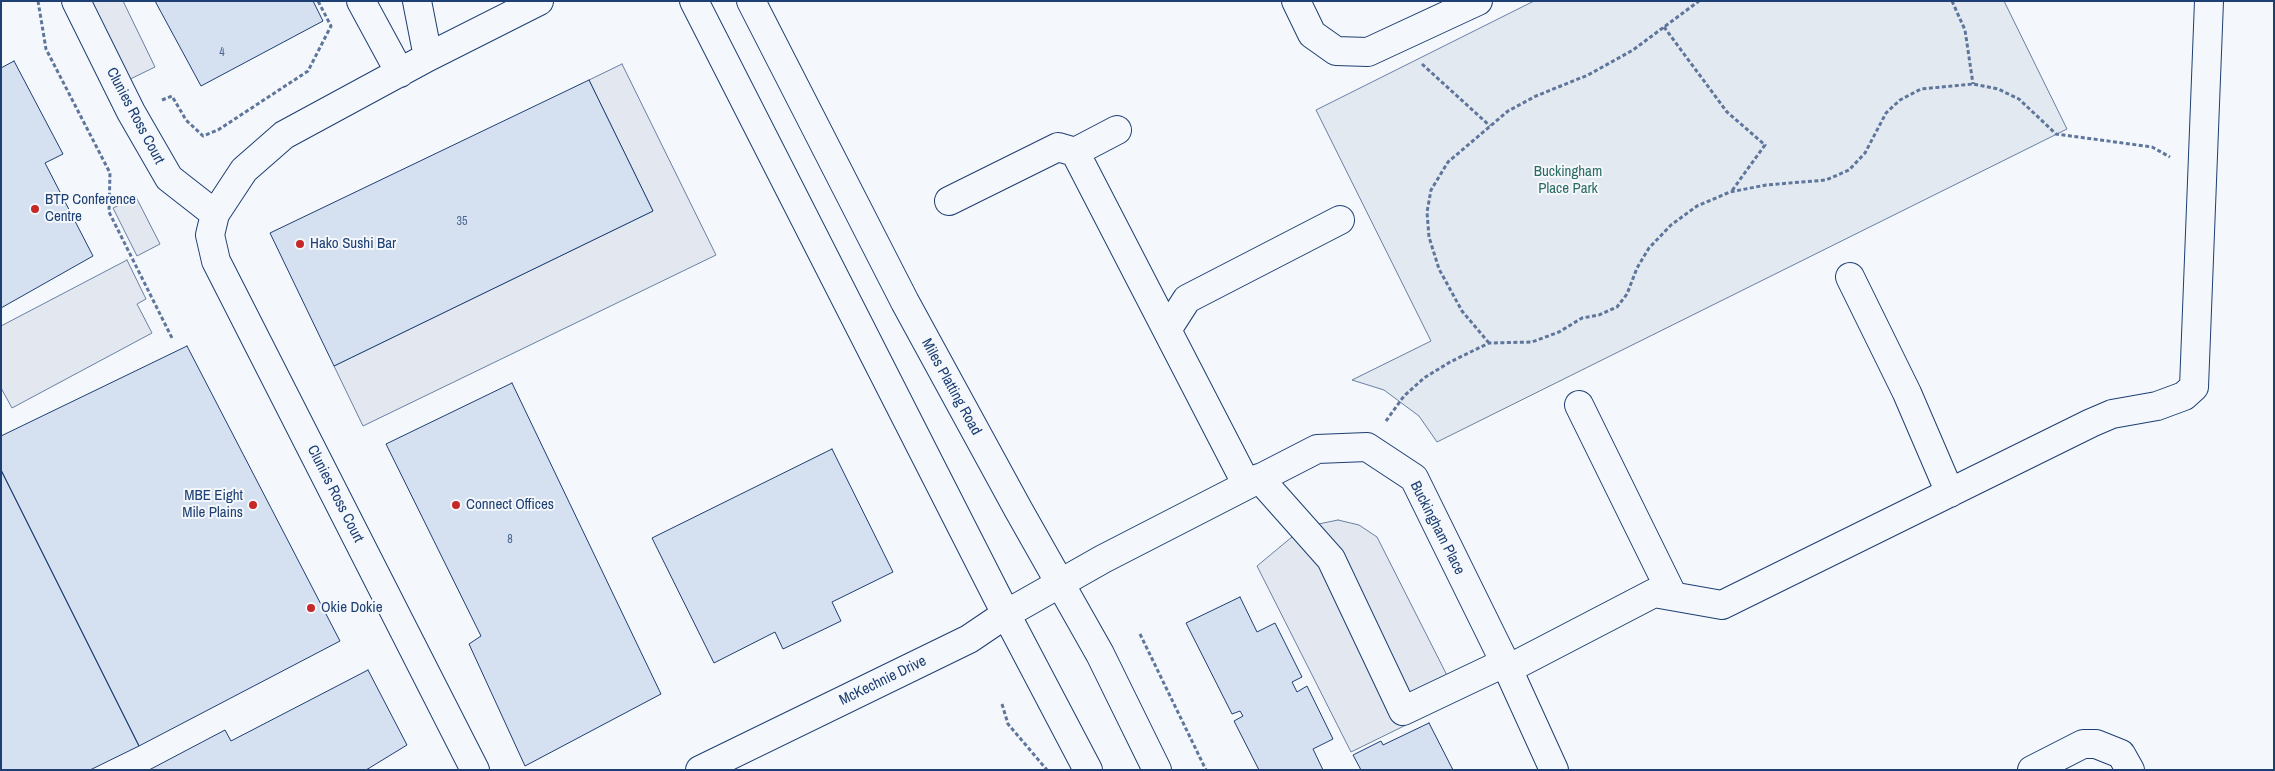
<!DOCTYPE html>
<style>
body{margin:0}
#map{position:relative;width:2275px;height:771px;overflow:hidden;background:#f4f7fb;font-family:"Archivo Narrow",sans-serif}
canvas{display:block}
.frame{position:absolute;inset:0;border:2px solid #1d3f73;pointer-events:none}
</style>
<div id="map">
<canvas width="2275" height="771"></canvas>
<div class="frame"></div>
</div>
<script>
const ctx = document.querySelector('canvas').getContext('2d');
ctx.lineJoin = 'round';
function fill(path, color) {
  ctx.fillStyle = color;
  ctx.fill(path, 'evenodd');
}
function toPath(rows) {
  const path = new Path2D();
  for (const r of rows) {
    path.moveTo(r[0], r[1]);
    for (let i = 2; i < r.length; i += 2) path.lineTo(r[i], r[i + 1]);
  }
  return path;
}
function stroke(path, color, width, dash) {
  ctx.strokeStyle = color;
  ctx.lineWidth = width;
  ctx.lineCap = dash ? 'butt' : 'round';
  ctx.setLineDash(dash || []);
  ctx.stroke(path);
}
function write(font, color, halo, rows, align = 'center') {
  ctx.font = font + ' "Archivo Narrow",sans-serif';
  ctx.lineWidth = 4;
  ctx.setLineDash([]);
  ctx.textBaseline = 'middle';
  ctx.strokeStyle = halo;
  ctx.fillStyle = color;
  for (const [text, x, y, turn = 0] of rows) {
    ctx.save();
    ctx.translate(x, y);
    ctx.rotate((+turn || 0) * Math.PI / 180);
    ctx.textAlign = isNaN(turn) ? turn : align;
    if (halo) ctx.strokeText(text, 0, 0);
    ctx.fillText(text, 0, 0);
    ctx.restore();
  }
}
const green = toPath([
 [1534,1,2004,1,2067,129,1437,442,1419,416,1384,390,1352,380,1431,341,1316,110,1534,1]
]);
const parking = toPath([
 [77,1,123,1,155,67,118,85,77,1],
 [622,64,716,255,363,426,334,366,653,211,589,80,622,64],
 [136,197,160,244,137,256,113,208,136,197],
 [127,260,146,299,137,304,152,333,12,408,1,388,1,326,127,260],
 [1338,520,1359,525,1377,537,1459,699,1351,752,1257,566,1304,527,1338,520]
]);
const building = toPath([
 [155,1,313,1,323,21,201,86,155,1],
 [14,61,63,154,45,163,93,256,1,308,1,68,14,61],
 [589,80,653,211,334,366,270,233,589,80],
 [187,346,340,641,139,746,1,470,1,436,187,346],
 [512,383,661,694,525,766,469,644,481,636,386,444,512,383],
 [832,449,893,572,832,602,841,621,783,649,775,632,714,663,652,538,832,449],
 [1,470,139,746,90,770,1,770,1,470],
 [1240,597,1257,632,1275,623,1302,677,1292,682,1297,692,1307,686,1333,739,1313,749,1323,770,1259,770,1234,721,1243,716,1240,711,1232,714,1186,623,1240,597],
 [368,670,407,745,366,770,149,770,225,730,231,741,368,670],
 [1429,723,1453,770,1361,770,1353,755,1381,741,1383,745,1429,723]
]);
const path = toPath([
 [38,1,46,49,110,173,109,212,172,338],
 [1952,1,1965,30,1973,84],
 [1664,27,1727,112,1765,145,1731,192],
 [1422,64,1490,126],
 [162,100,172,96,186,120,203,136,218,130,308,71,331,26,318,1],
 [1489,343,1462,311,1439,269,1429,237,1427,212,1431,190,1448,162,1508,111,1536,96,1588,75,1633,50,1699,1],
 [1386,421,1404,396,1424,378,1450,362,1489,343,1532,342,1559,332,1582,318,1599,315,1617,307,1627,294,1637,268,1649,248,1671,225,1697,206,1730,192,1766,185,1826,180,1849,170,1865,153,1886,113,1900,100,1921,89,1973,84,1998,89,2019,99,2056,134,2152,147,2170,157],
 [1140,634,1206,770],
 [1002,704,1008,724,1047,770]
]);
const minor = toPath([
 [76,1,131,112,169,178,215,214],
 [361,1,400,73],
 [417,1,428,57],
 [1296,1,1312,34,1336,51,1368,52,1478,1],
 [1075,152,1117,130],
 [949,201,1058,147,1075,152,1247,485],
 [1850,277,1907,393,1950,493],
 [1167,330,1187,299,1340,220],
 [1579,405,1673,596],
 [1259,478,1331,559,1403,711,1504,663],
 [1508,669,1654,593,1722,605,2091,423,2112,414,2157,406,2184,396,2194,387,2209,1],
 [475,770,216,261,210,235,215,214,244,170,284,135,428,57,539,1],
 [700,770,969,639,1006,614,1103,559,1317,449,1367,447,1414,478,1508,669,1554,770],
 [2032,770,2083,744,2096,744,2121,754,2130,770]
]);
const major = toPath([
 [694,1,1006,614,1088,770],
 [751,1,905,302,1018,509,1100,654,1157,770]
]);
const markers = [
 [35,209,5,"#c62828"],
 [300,244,5,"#c62828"],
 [253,505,5,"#c62828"],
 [456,505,5,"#c62828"],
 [311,608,5,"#c62828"]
];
const numberNames = [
 ["4",222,53],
 ["35",462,222],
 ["8",510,540]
];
const streetNames = [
 ["Clunies Ross Court",135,116,62],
 ["Miles Platting Road",951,387,61],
 ["Clunies Ross Court",335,494,63],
 ["Buckingham Place",1437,528,63],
 ["McKechnie Drive",883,681,-26]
];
const parkNames = [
 ["Buckingham",1568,172],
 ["Place Park",1568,189]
];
const poiNames = [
 ["BTP Conference",45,200],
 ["Centre",45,217],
 ["Hako Sushi Bar",310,244],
 ["MBE Eight",243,496,"right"],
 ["Mile Plains",243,513,"right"],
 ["Connect Offices",466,505],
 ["Okie Dokie",321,608]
];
fill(green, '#e3e9f0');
stroke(green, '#687fa3', 1);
fill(parking, '#e3e8f0');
stroke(parking, '#687fa3', 1);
fill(building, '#d5e0f0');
stroke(building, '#1d3f73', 1);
stroke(minor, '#1d3f73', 30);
stroke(major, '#1d3f73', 30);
stroke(path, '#5e769c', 3, [4, 2.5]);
stroke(minor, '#f4f7fb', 28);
stroke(major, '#f4f7fb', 28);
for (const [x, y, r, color] of markers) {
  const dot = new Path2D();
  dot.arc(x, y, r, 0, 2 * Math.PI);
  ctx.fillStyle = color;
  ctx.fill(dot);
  stroke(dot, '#f4f7fb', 2);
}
write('12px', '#4b6792', null, numberNames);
write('15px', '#1d3f73', '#f4f7fb', streetNames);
write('15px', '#2c6c60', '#f4f7fb', parkNames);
write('15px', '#1d3f73', '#f4f7fb', poiNames, 'left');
</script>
